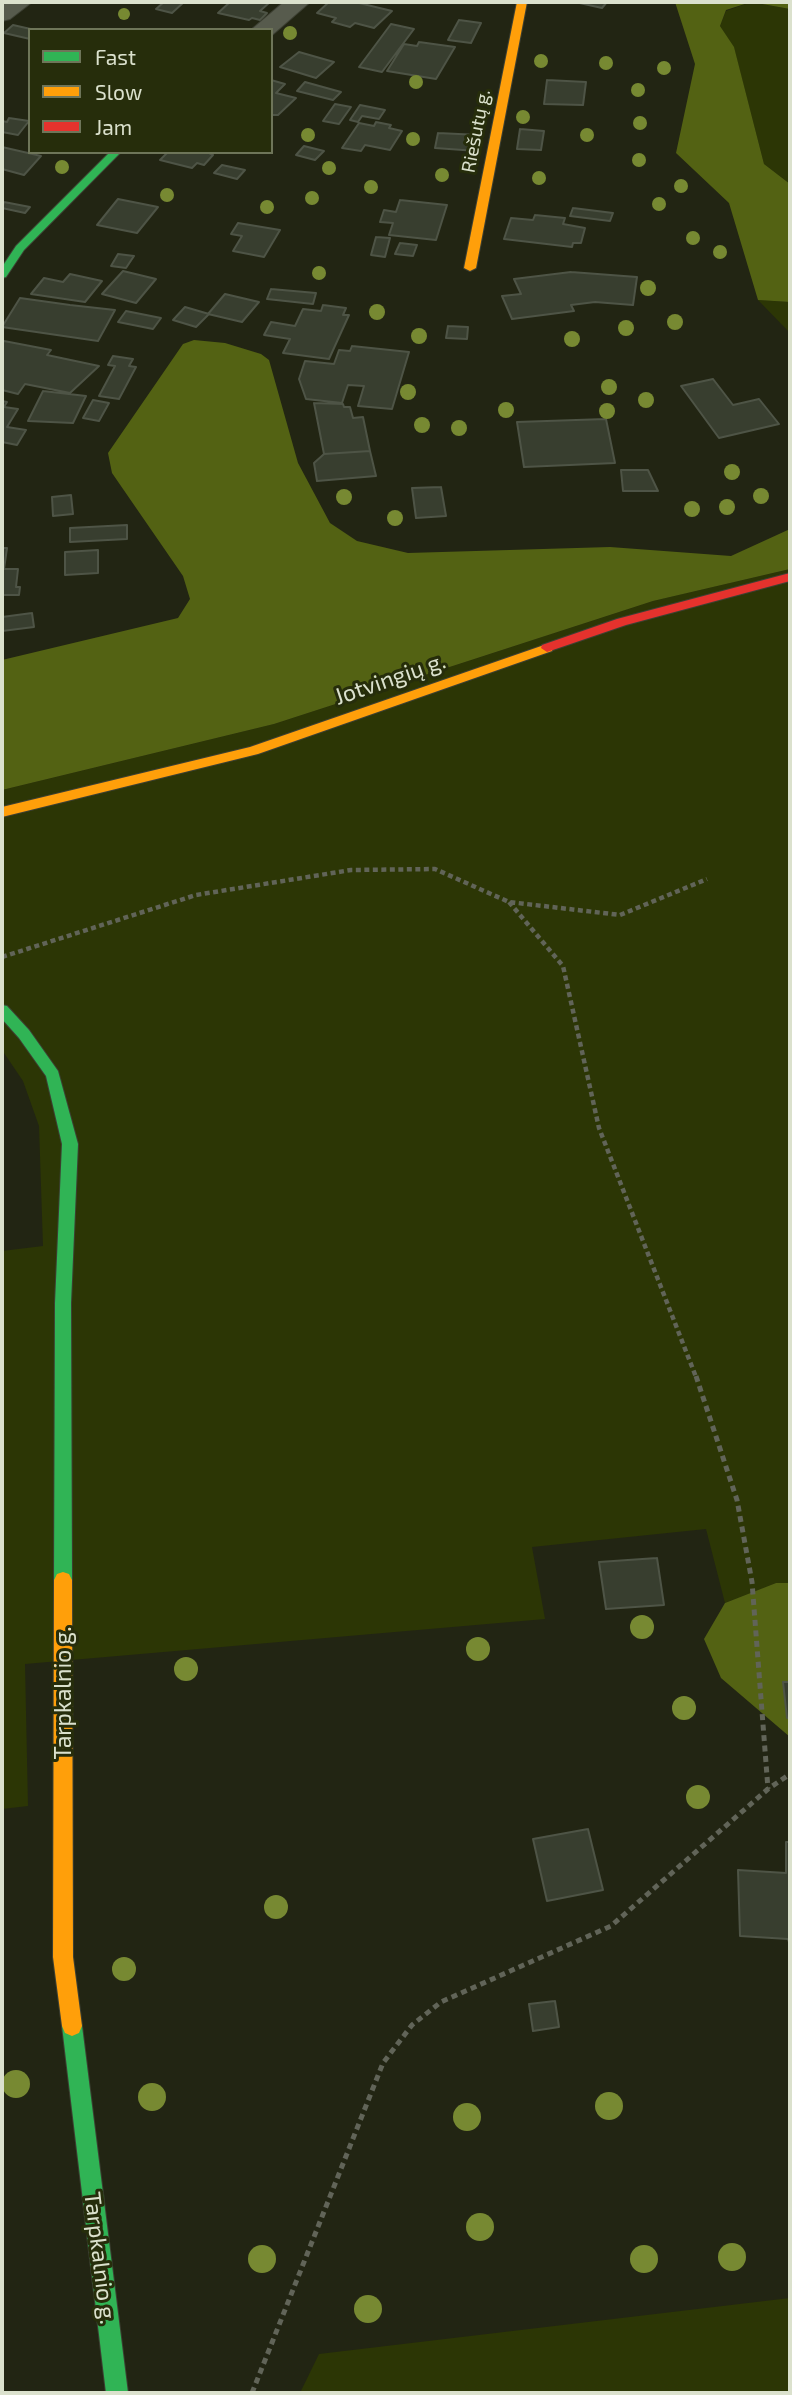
<!DOCTYPE html>
<meta charset="utf-8">
<style>
body{margin:0}
#map{position:relative;width:792px;height:2395px;overflow:hidden;background:#222513;font-family:"Exo 2",sans-serif}
canvas{display:block}
.frame{position:absolute;inset:0;border:4px solid #dbe1cd;pointer-events:none}
.legend{position:absolute;left:28px;top:28px;width:245px;height:126px;box-sizing:border-box;background:#262d0b;border:2px solid #6e7559;margin:0;padding:9px 12px;list-style:none;font-size:21px;color:#dbe1cd}
.legend li{display:flex;align-items:center;gap:14px;height:35px}
.legend b{width:35px;border:2px solid #6e7559}
</style>
<div id="map">
<canvas width="792" height="2395"></canvas>
<div class="frame"></div>
<ul class="legend">
<li><b style="height:9px;background:#30b455"></b>Fast</li>
<li><b style="height:9px;background:#ff9f0a"></b>Slow</li>
<li><b style="height:9px;background:#e5322d"></b>Jam</li>
</ul>
</div>
<script>
const ctx = document.querySelector('canvas').getContext('2d');
ctx.lineJoin = 'round';
function fill(path, color) {
  ctx.fillStyle = color;
  ctx.fill(path, 'evenodd');
}
function toPath(rows) {
  const path = new Path2D();
  for (const r of rows) {
    path.moveTo(r[0], r[1]);
    for (let i = 2; i < r.length; i += 2) path.lineTo(r[i], r[i + 1]);
  }
  return path;
}
function stroke(path, color, width, dash) {
  ctx.strokeStyle = color;
  ctx.lineWidth = width;
  ctx.lineCap = dash ? 'butt' : 'round';
  ctx.setLineDash(dash || []);
  ctx.stroke(path);
}
function write(font, color, halo, rows, align = 'center') {
  ctx.font = font + ' "Exo 2",sans-serif';
  ctx.lineWidth = 6;
  ctx.setLineDash([]);
  ctx.textBaseline = 'middle';
  ctx.strokeStyle = halo;
  ctx.fillStyle = color;
  for (const [text, x, y, turn = 0] of rows) {
    ctx.save();
    ctx.translate(x, y);
    ctx.rotate((+turn || 0) * Math.PI / 180);
    ctx.textAlign = isNaN(turn) ? turn : align;
    if (halo) ctx.strokeText(text, 0, 0);
    ctx.fillText(text, 0, 0);
    ctx.restore();
  }
}
const green = toPath([
 [751,2,790,9,790,184,764,164,734,48,720,26,726,11],
 [758,300,790,302,790,333],
 [790,569,790,1583,776,1583,725,1603,706,1529,532,1547,545,1619,25,1664,28,1806,2,1809,2,1251,43,1246,39,1126,23,1081,2,1050,2,790,274,724,653,601],
 [790,2298,790,2393,300,2393,319,2354]
]);
const forest = toPath([
 [675,2,790,2,790,9,751,2,726,10,720,26,734,47,764,164,790,184,790,302,758,300,729,203,676,153,695,64],
 [194,340,225,343,261,354,269,360,298,463,330,523,357,541,408,553,610,547,731,556,790,529,790,569,653,601,274,724,2,790,2,660,178,618,190,599,183,576,112,473,108,453,183,344],
 [776,1583,790,1583,790,1737,721,1678,704,1639,725,1603]
]);
const building = toPath([
 [164,2,184,2,172,13,156,9,164,2],
 [230,2,270,2,260,11,267,13,260,20,252,18,249,20,218,13,230,2],
 [329,2,355,2,392,11,374,28,355,23,350,27,332,22,336,18,317,13,329,2],
 [575,2,607,2,602,8,575,2],
 [459,20,481,23,471,43,448,40,459,20],
 [391,24,414,29,382,72,359,67,391,24],
 [13,25,35,30,30,30,30,39,4,33,13,25],
 [419,42,455,47,436,79,387,71,404,44,417,46,419,42],
 [299,52,334,62,316,78,280,67,299,52],
 [271,80,285,84,276,93,296,98,278,115,271,115,271,80],
 [547,80,586,82,583,105,544,104,547,80],
 [305,82,341,92,333,100,297,91,305,82],
 [335,104,351,107,339,124,323,121,335,104],
 [360,105,385,110,379,119,362,116,358,122,350,120,360,105],
 [9,118,29,121,18,135,2,132,2,121,7,122,9,118],
 [376,122,391,125,389,128,402,131,390,150,365,145,361,151,342,148,359,123,374,126,376,122],
 [520,129,544,131,541,150,517,149,520,129],
 [438,133,479,135,477,151,435,148,438,133],
 [304,146,324,151,315,160,296,155,304,146],
 [2,147,41,156,24,175,2,169,2,147],
 [168,152,207,152,213,155,204,165,197,163,192,168,160,160,168,152],
 [222,165,245,170,237,179,214,173,222,165],
 [118,199,158,207,137,233,97,225,118,199],
 [400,200,447,205,436,240,389,235,393,223,380,222,384,210,396,212,400,200],
 [4,202,30,207,25,213,2,208,4,202],
 [573,208,613,213,610,221,570,216,573,208],
 [535,215,565,218,563,224,585,228,581,243,573,243,572,247,504,239,511,218,533,220,535,215],
 [238,223,280,230,264,257,233,251,242,236,231,234,238,223],
 [376,237,390,238,385,257,371,255,376,237],
 [400,243,417,245,413,256,395,254,400,243],
 [118,254,134,256,126,268,111,266,118,254],
 [123,271,156,279,136,303,102,294,123,271],
 [571,272,637,277,633,305,595,302,571,305,574,311,512,319,502,296,521,294,514,279,571,272],
 [70,274,102,281,85,302,31,294,44,278,63,282,70,274],
 [271,289,316,293,313,304,267,299,271,289],
 [225,294,259,302,242,322,208,314,225,294],
 [20,298,70,305,115,310,98,341,2,327,20,298],
 [323,305,346,308,343,315,349,315,329,359,283,353,290,339,264,335,271,322,295,326,303,309,321,311,323,305],
 [185,307,209,314,196,327,173,320,185,307],
 [126,311,161,318,153,329,118,322,126,311],
 [448,326,468,327,467,339,446,338,448,326],
 [4,341,51,350,47,355,99,366,70,393,25,384,18,394,2,390,2,344,4,341],
 [352,346,409,352,392,409,358,406,364,386,348,385,342,403,306,399,299,379,305,361,334,364,339,350,350,351,352,346],
 [113,356,133,359,129,366,136,367,119,399,99,396,115,366,108,365,113,356],
 [713,379,733,405,759,399,779,424,719,438,681,386,713,379],
 [43,391,86,396,73,423,28,421,43,391],
 [93,400,109,403,99,421,83,418,93,400],
 [2,401,7,402,4,407,18,409,7,427,26,430,17,445,2,442,2,401],
 [314,403,343,404,344,407,350,407,353,418,363,417,370,451,324,454,314,403],
 [606,419,615,463,524,467,517,422,606,419],
 [370,451,376,476,317,481,314,463,324,454,370,451],
 [621,470,648,470,658,491,623,491,621,470],
 [441,487,446,516,416,518,412,488,441,487],
 [71,495,73,514,53,516,52,497,71,495],
 [127,525,127,539,70,542,70,528,127,525],
 [2,548,7,548,4,569,18,569,16,587,20,587,19,595,2,595,2,548],
 [98,550,98,573,65,575,65,552,98,550],
 [32,613,34,627,2,631,2,617,32,613],
 [657,1558,664,1605,606,1609,599,1562,657,1558],
 [783,1682,790,1682,790,1718,787,1718,783,1682],
 [588,1829,603,1890,547,1901,533,1839,588,1829],
 [786,1842,790,1842,790,1945,788,1939,740,1936,738,1870,786,1873,786,1842],
 [555,2001,559,2027,533,2031,529,2004,555,2001]
]);
const pathFar1 = toPath([
 [509,902,563,966,599,1128,696,1377],
 [2,957,196,895,351,870,435,869,509,902,620,915,707,879]
]);
const path = toPath([
 [696,1376,737,1500,752,1582,768,1789],
 [252,2393,383,2063,412,2025,441,2002,611,1926,768,1789,790,1774]
]);
const street = toPath([
 [4,2,32,2,10,19,2,21,2,3,4,2],
 [284,2,310,2,272,35,271,30,251,30,284,2]
]);
const fast = toPath([
 [110,152,121,152,24,250,6,277,2,278,2,267,16,246,110,152],
 [2,1005,7,1006,29,1030,58,1071,78,1144,71,1303,72,1580,69,1586,63,1588,57,1586,54,1580,55,1303,62,1144,46,1076,19,1038,2,1019,2,1005],
 [72,2016,79,2019,82,2026,128,2393,106,2393,62,2026,65,2019,72,2016]
]);
const slow = toPath([
 [517,2,527,2,476,268,470,271,464,268,517,2],
 [547,644,553,648,552,651,258,754,2,817,2,807,250,747,547,644],
 [63,1572,69,1574,72,1580,73,1957,82,2026,79,2033,72,2036,65,2033,62,2026,53,1957,54,1580,57,1574,63,1572]
]);
const jam = toPath([
 [790,573,790,581,626,625,547,652,541,648,542,645,617,619,790,573]
]);
const trees = [
 [124,14,6],
 [290,33,7],
 [541,61,7],
 [606,63,7],
 [664,68,7],
 [416,82,7],
 [638,90,7],
 [523,117,7],
 [640,123,7],
 [308,135,7],
 [587,135,7],
 [413,139,7],
 [639,160,7],
 [62,167,7],
 [329,168,7],
 [442,175,7],
 [539,178,7],
 [681,186,7],
 [371,187,7],
 [167,195,7],
 [312,198,7],
 [659,204,7],
 [267,207,7],
 [693,238,7],
 [720,252,7],
 [319,273,7],
 [648,288,8],
 [377,312,8],
 [675,322,8],
 [626,328,8],
 [419,336,8],
 [572,339,8],
 [609,387,8],
 [408,392,8],
 [646,400,8],
 [506,410,8],
 [607,411,8],
 [422,425,8],
 [459,428,8],
 [732,472,8],
 [761,496,8],
 [344,497,8],
 [727,507,8],
 [692,509,8],
 [395,518,8],
 [642,1627,12],
 [478,1649,12],
 [186,1669,12],
 [684,1708,12],
 [698,1797,12],
 [276,1907,12],
 [124,1969,12],
 [16,2084,14],
 [152,2097,14],
 [609,2106,14],
 [467,2117,14],
 [480,2227,14],
 [732,2257,14],
 [262,2259,14],
 [644,2259,14],
 [368,2309,14]
];
const farStreetnames = [
 ["Riešutų g.",476,131,-79]
];
const streetNames = [
 ["Jotvingių g.",390,679,-19],
 ["Tarpkalnio g.",63,1693,-90],
 ["Tarpkalnio g.",100,2258,83]
];
fill(green, '#2c3605');
fill(forest, '#536213');
fill(building, '#383e2f');
stroke(building, '#4e5446', 2);
stroke(street, '#3d4033', 2);
stroke(fast, '#3d4033', 2);
stroke(slow, '#3d4033', 2);
stroke(jam, '#3d4033', 2);
stroke(pathFar1, '#616458', 4.5, [5, 3.5]);
stroke(path, '#616458', 5, [6, 4.5]);
fill(street, '#575b4d');
fill(fast, '#30b455');
fill(slow, '#ff9f0a');
fill(jam, '#e5322d');
ctx.fillStyle = '#778932';
for (const [x, y, r] of trees) {
  ctx.beginPath();
  ctx.arc(x, y, r, 0, 2 * Math.PI);
  ctx.fill();
}
write('19px', '#dbe1cd', '#262d0b', farStreetnames);
write('23px', '#dbe1cd', '#262d0b', streetNames);
</script>
